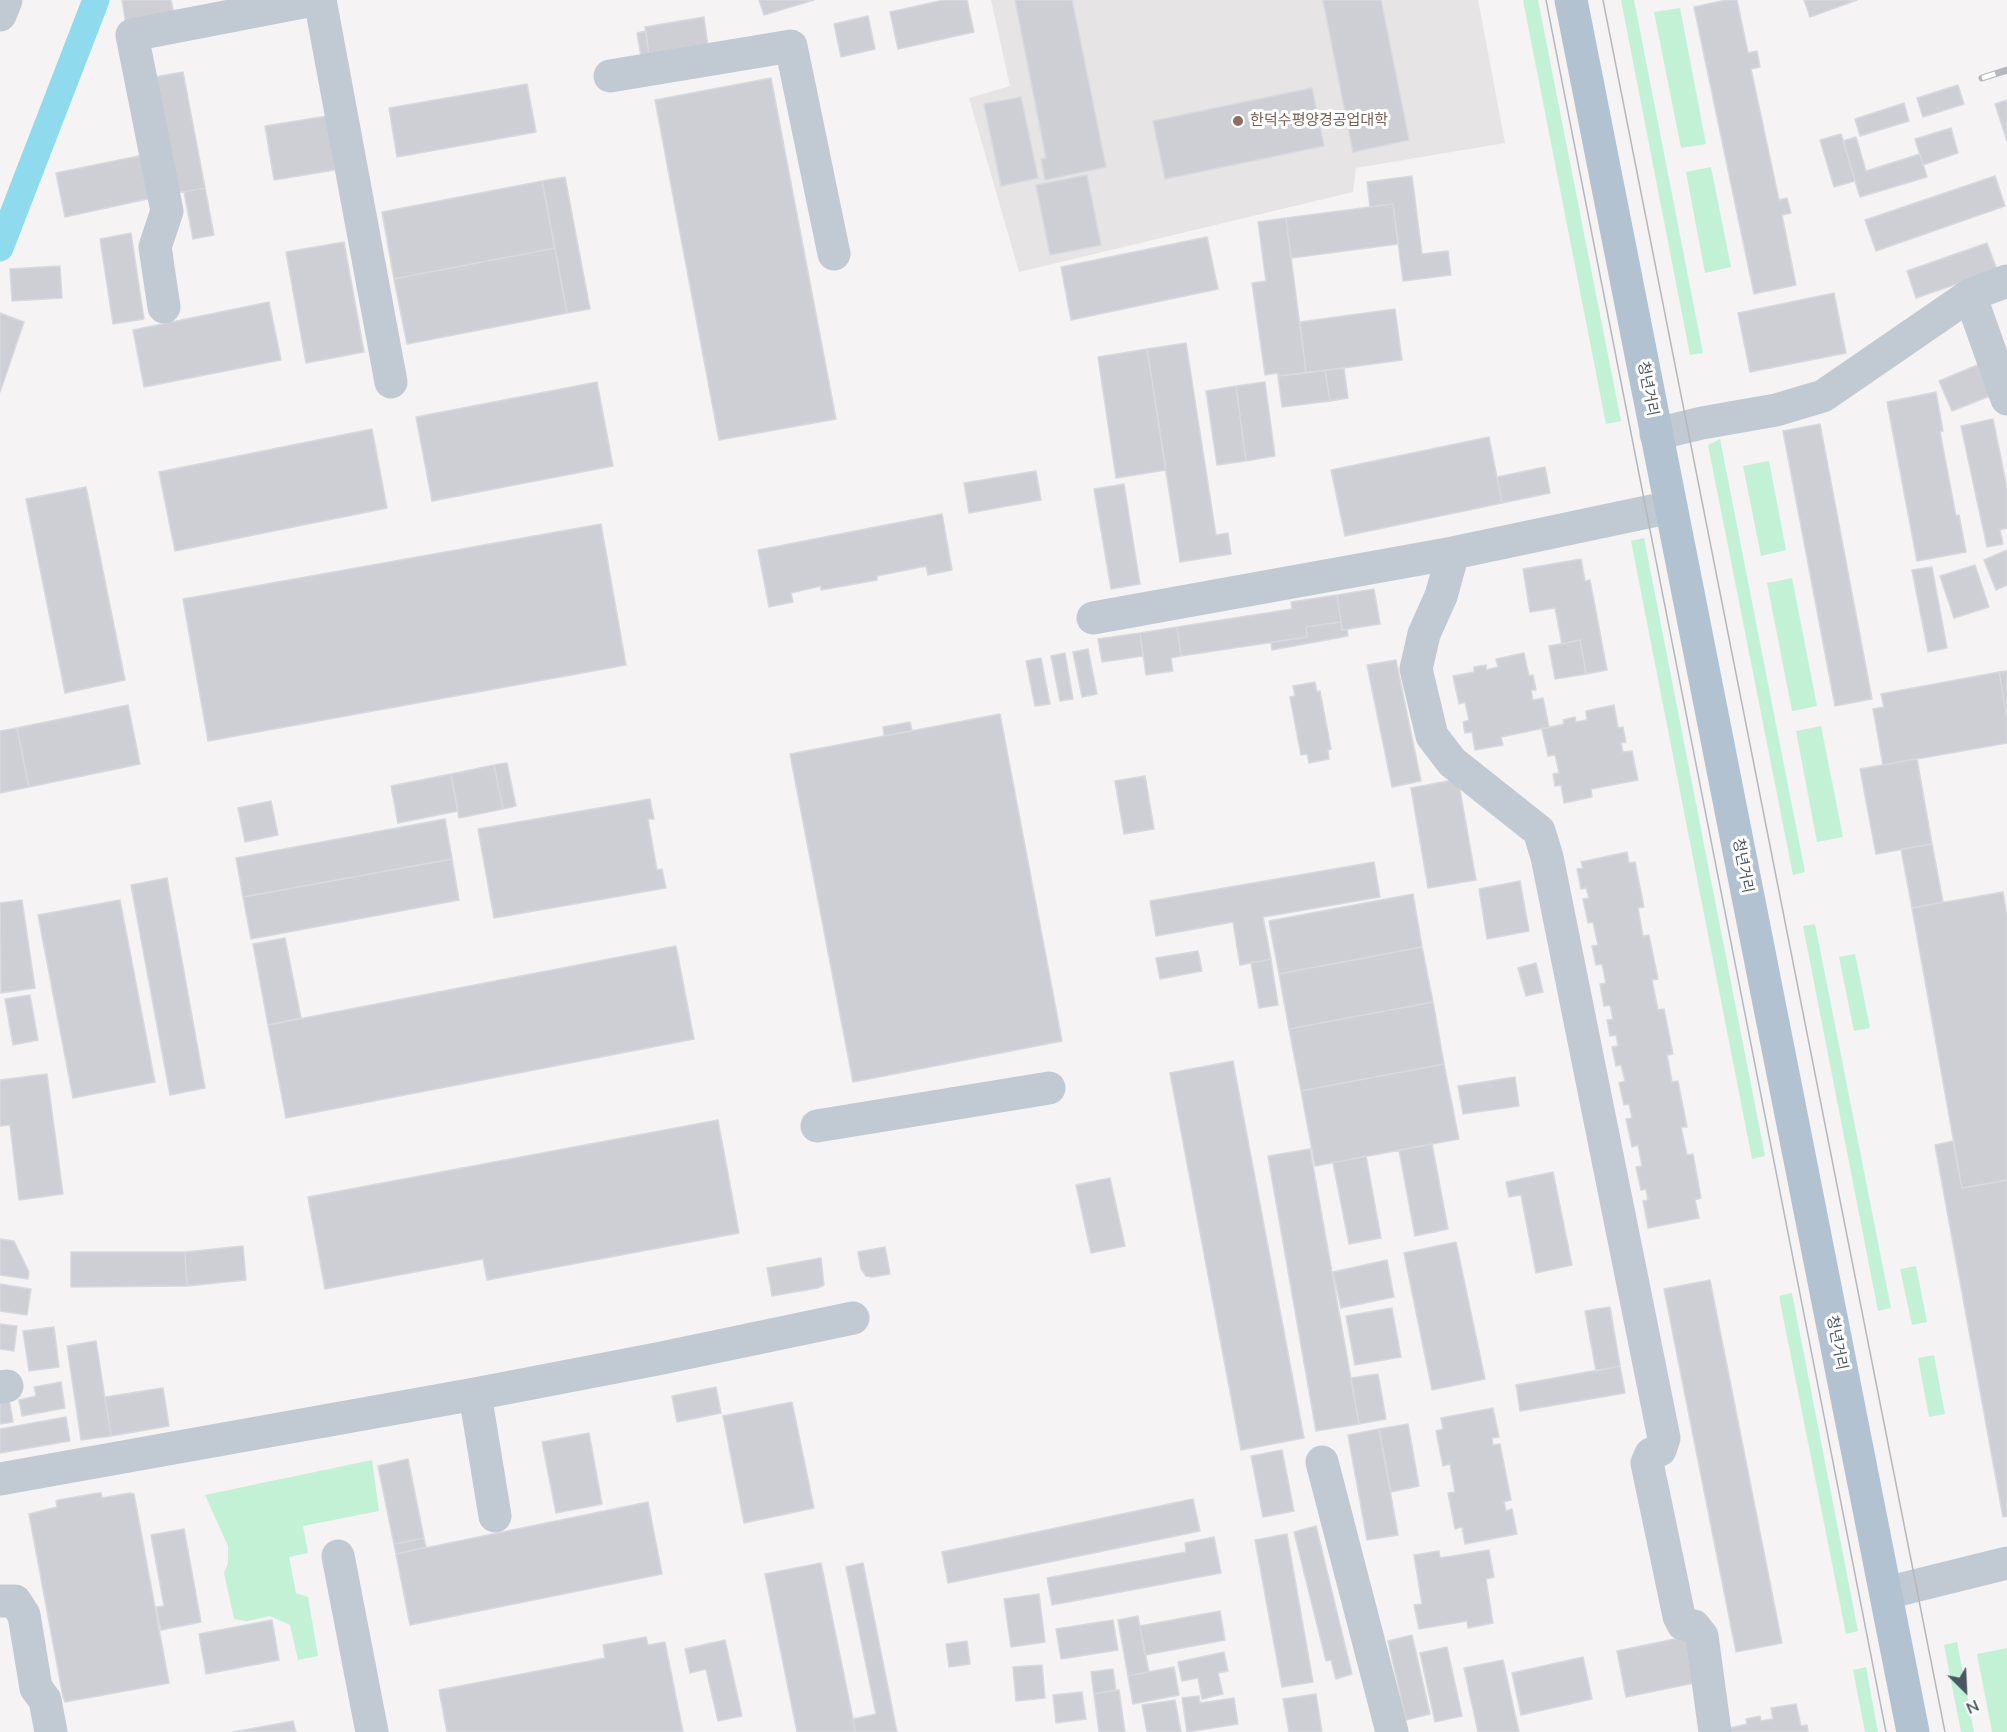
<!DOCTYPE html>
<meta charset="utf-8">
<style>
body{margin:0}
#map{position:relative;width:2007px;height:1732px;overflow:hidden;background:#f5f3f3;font-family:"Nunito Sans",sans-serif}
canvas{display:block}
.north{position:absolute;left:1935px;top:1660px;width:60px;height:60px;-webkit-text-stroke:4px #fff;paint-order:stroke;rotate:156deg;font-size:16px;font-weight:700;line-height:24px;text-align:center;color:#4a5661}
.north::after{content:'';display:block;margin:auto;width:21px;height:27px;background:#4a5661;clip-path:polygon(50% 0,100% 100%,50% 72%,0 100%)}
</style>
<div id="map">
<canvas width="2007" height="1732"></canvas>
<div class="north">N</div>
</div>
<script>
const ctx = document.querySelector('canvas').getContext('2d');
ctx.lineJoin = 'round';
function fill(path, color) {
  ctx.fillStyle = color;
  ctx.fill(path, 'evenodd');
}
function toPath(rows) {
  const path = new Path2D();
  for (const r of rows) {
    path.moveTo(r[0], r[1]);
    for (let i = 2; i < r.length; i += 2) path.lineTo(r[i], r[i + 1]);
  }
  return path;
}
function stroke(path, color, width, dash) {
  ctx.strokeStyle = color;
  ctx.lineWidth = width;
  ctx.lineCap = dash ? 'butt' : 'round';
  ctx.setLineDash(dash || []);
  ctx.stroke(path);
}
function write(font, color, halo, rows, align = 'center') {
  ctx.font = font + ' "Nunito Sans","Noto Sans KR",sans-serif';
  ctx.lineWidth = 6;
  ctx.setLineDash([]);
  ctx.textBaseline = 'middle';
  ctx.strokeStyle = halo;
  ctx.fillStyle = color;
  for (const [text, x, y, turn = 0] of rows) {
    ctx.save();
    ctx.translate(x, y);
    ctx.rotate((+turn || 0) * Math.PI / 180);
    ctx.textAlign = isNaN(turn) ? turn : align;
    if (halo) ctx.strokeText(text, 0, 0);
    ctx.fillText(text, 0, 0);
    ctx.restore();
  }
}
const education = toPath([
 [991,0,1478,0,1505,143,1356,168,1353,192,1019,272,969,98,1010,86]
]);
const green = toPath([
 [1523,0,1538,0,1621,421,1606,424],
 [1621,0,1634,0,1703,353,1690,355],
 [1680,8,1706,144,1681,148,1654,12],
 [1711,167,1731,267,1705,273,1686,172],
 [1720,439,1805,872,1793,875,1708,445],
 [1769,461,1786,550,1761,556,1743,466],
 [1644,538,1765,1156,1752,1159,1631,541],
 [1792,578,1817,706,1792,711,1767,583],
 [1821,726,1843,837,1817,842,1796,731],
 [1815,924,1891,1308,1878,1311,1803,926],
 [1855,954,1870,1028,1854,1031,1839,957],
 [1916,1266,1927,1322,1912,1325,1900,1269],
 [1792,1293,1858,1631,1846,1634,1779,1296],
 [1934,1355,1945,1414,1929,1417,1918,1358],
 [372,1460,379,1511,303,1526,308,1553,289,1557,296,1593,308,1597,318,1656,298,1660,290,1625,270,1616,247,1621,234,1619,224,1573,228,1563,228,1546,205,1495],
 [1957,1642,1974,1732,1961,1732,1944,1645],
 [2007,1648,2007,1732,1992,1732,1977,1654],
 [1866,1667,1878,1732,1865,1732,1853,1670]
]);
const canal = toPath([
 [0,248,96,0]
]);
const building = toPath([
 [122,0,171,0,174,15,126,25,122,0],
 [759,0,814,0,764,15,759,0],
 [944,0,967,0,974,32,898,49,890,12,944,0],
 [1015,0,1072,0,1106,167,1045,180,1041,159,1046,158,1015,0],
 [1323,0,1381,0,1409,140,1353,152,1323,0],
 [1726,0,1737,0,1748,53,1757,51,1760,67,1751,69,1779,200,1787,198,1791,213,1782,215,1796,285,1754,294,1694,7,1726,0],
 [1804,0,1857,0,1810,17,1804,0],
 [868,16,875,49,841,57,834,24,868,16],
 [704,17,708,46,649,56,645,27,704,17],
 [646,31,649,56,641,57,637,33,646,31],
 [183,72,205,188,176,193,155,77,183,72],
 [771,78,836,419,719,440,655,100,771,78],
 [527,84,536,132,397,157,389,108,527,84],
 [1958,85,1964,104,1923,117,1917,98,1958,85],
 [1312,88,1324,146,1165,179,1153,121,1312,88],
 [1021,97,1038,178,1001,186,984,104,1021,97],
 [2007,100,2007,141,1995,104,2007,100],
 [1904,103,1909,121,1860,136,1855,119,1904,103],
 [327,116,335,170,274,180,265,126,327,116],
 [1951,128,1958,153,1923,165,1915,139,1951,128],
 [1841,134,1855,181,1834,187,1820,140,1841,134],
 [1856,137,1866,171,1920,154,1927,177,1860,197,1843,141,1856,137],
 [143,155,152,198,65,217,56,173,143,155],
 [1087,175,1101,245,1050,255,1036,185,1087,175],
 [1412,176,1422,254,1448,251,1451,275,1403,281,1393,204,1370,207,1367,182,1412,176],
 [1995,176,2005,206,1876,251,1865,220,1995,176],
 [565,177,590,309,567,313,542,181,565,177],
 [542,181,555,248,394,279,382,212,542,181],
 [205,188,214,235,193,239,184,192,205,188],
 [1393,204,1398,244,1291,258,1286,218,1393,204],
 [1286,218,1306,373,1278,376,1278,373,1265,375,1252,283,1266,281,1258,222,1286,218],
 [131,233,144,319,113,324,100,239,131,233],
 [1207,237,1218,289,1071,320,1061,267,1207,237],
 [344,242,364,352,306,363,286,252,344,242],
 [1987,243,1997,270,1916,298,1907,271,1987,243],
 [555,248,567,313,407,344,394,279,555,248],
 [60,266,62,298,12,301,10,269,60,266],
 [1834,293,1846,353,1750,372,1738,313,1834,293],
 [269,302,281,360,144,387,133,330,269,302],
 [1395,309,1402,360,1306,373,1300,322,1395,309],
 [0,313,24,322,0,392,0,313],
 [1186,343,1216,535,1228,533,1231,554,1180,562,1147,349,1186,343],
 [1147,349,1166,470,1116,478,1098,357,1147,349],
 [1982,363,1995,394,1952,411,1939,381,1982,363],
 [1344,368,1348,398,1330,401,1325,370,1344,368],
 [1325,370,1330,401,1282,407,1278,376,1325,370],
 [597,382,613,466,432,501,416,417,597,382],
 [1265,382,1275,456,1246,461,1236,386,1265,382],
 [1236,386,1246,461,1217,465,1206,391,1236,386],
 [1936,392,1943,431,1940,432,1956,516,1959,515,1966,552,1917,561,1887,402,1936,392],
 [1993,419,2007,488,2007,528,2000,530,2003,544,1987,547,1961,426,1993,419],
 [1820,424,1872,699,1835,706,1783,431,1820,424],
 [372,429,387,508,175,551,159,472,372,429],
 [1489,437,1502,503,1345,536,1331,470,1489,437],
 [1545,467,1550,493,1502,503,1497,477,1545,467],
 [1036,471,1041,500,969,513,964,483,1036,471],
 [1124,484,1140,584,1111,589,1094,489,1124,484],
 [86,487,125,680,65,693,26,499,86,487],
 [942,514,952,570,928,575,926,566,877,576,877,580,821,590,821,586,791,593,793,602,769,607,758,550,942,514],
 [601,524,626,665,208,741,183,599,601,524],
 [2007,550,2007,585,1996,590,1984,560,2007,550],
 [1581,559,1585,581,1590,580,1607,670,1586,674,1580,640,1562,644,1555,608,1530,612,1523,569,1581,559],
 [1975,565,1989,607,1954,618,1940,576,1975,565],
 [1932,567,1947,648,1928,652,1912,570,1932,567],
 [1374,589,1380,624,1342,630,1337,595,1374,589],
 [1337,595,1341,622,1306,627,1307,637,1181,656,1177,627,1292,609,1291,602,1337,595],
 [1341,622,1342,630,1347,629,1348,636,1272,650,1271,642,1307,637,1306,627,1341,622],
 [1177,627,1181,656,1171,658,1173,671,1146,675,1140,633,1177,627],
 [1140,633,1143,656,1102,662,1098,639,1140,633],
 [1580,640,1586,674,1555,679,1549,646,1580,640],
 [1088,649,1097,694,1082,697,1073,652,1088,649],
 [1065,653,1073,699,1060,701,1051,656,1065,653],
 [1524,653,1529,676,1533,675,1536,690,1531,690,1533,700,1543,698,1549,727,1501,737,1503,745,1475,750,1472,732,1465,733,1463,722,1469,720,1465,702,1459,704,1453,676,1474,672,1474,667,1486,665,1486,670,1498,667,1496,659,1524,653],
 [1041,658,1050,704,1035,706,1026,661,1041,658],
 [1396,660,1421,781,1392,787,1367,665,1396,660],
 [2007,671,2007,719,1999,672,2007,671],
 [1999,672,2007,719,2007,743,1883,765,1873,709,1884,707,1881,694,1999,672],
 [1315,682,1317,692,1320,691,1331,749,1328,750,1329,759,1309,763,1307,754,1301,755,1290,697,1295,696,1293,686,1315,682],
 [128,705,140,764,29,787,17,728,128,705],
 [1614,705,1618,728,1623,727,1626,742,1621,743,1623,752,1632,751,1638,780,1591,789,1592,797,1564,803,1561,785,1555,786,1553,774,1559,773,1555,755,1548,756,1542,729,1564,724,1563,720,1575,717,1576,722,1587,720,1586,711,1614,705],
 [1000,714,1062,1041,853,1082,790,754,1000,714],
 [910,722,912,731,884,736,883,727,910,722],
 [17,728,29,787,0,793,0,731,17,728],
 [1917,759,1932,844,1876,854,1860,769,1917,759],
 [507,763,516,806,503,809,494,765,507,763],
 [494,765,503,809,459,818,451,774,494,765],
 [451,774,458,811,398,823,391,786,451,774],
 [1145,776,1154,829,1124,834,1115,781,1145,776],
 [1458,779,1476,880,1428,888,1411,788,1458,779],
 [650,799,654,819,648,819,657,870,662,869,666,888,494,918,478,829,650,799],
 [271,801,278,835,245,842,238,808,271,801],
 [445,819,452,859,243,897,236,858,445,819],
 [1932,844,1943,902,1912,908,1901,849,1932,844],
 [1627,852,1629,863,1635,862,1644,907,1638,908,1643,936,1649,935,1658,979,1652,980,1658,1010,1664,1009,1673,1054,1667,1055,1672,1082,1678,1081,1687,1127,1681,1127,1687,1155,1693,1154,1701,1198,1695,1200,1699,1218,1648,1228,1643,1201,1648,1200,1646,1189,1641,1190,1636,1167,1642,1166,1638,1145,1632,1147,1626,1119,1632,1118,1629,1104,1624,1105,1619,1083,1625,1081,1621,1065,1616,1066,1612,1047,1618,1046,1616,1035,1610,1036,1607,1020,1613,1019,1610,1005,1604,1006,1600,984,1606,983,1602,964,1596,965,1592,946,1598,945,1593,922,1588,923,1583,899,1589,898,1586,888,1581,889,1577,869,1583,868,1581,862,1627,852],
 [452,859,459,900,251,939,243,897,452,859],
 [1374,862,1380,897,1263,917,1271,959,1240,965,1233,922,1156,936,1150,901,1374,862],
 [167,878,205,1088,170,1095,131,885,167,878],
 [1520,881,1529,931,1487,939,1479,889,1520,881],
 [2003,892,2007,916,2007,1180,1962,1188,1912,908,2003,892],
 [1413,894,1422,947,1279,974,1269,921,1413,894],
 [22,900,35,988,1,993,0,903,22,900],
 [120,900,155,1082,73,1098,38,915,120,900],
 [285,938,301,1018,268,1025,253,944,285,938],
 [676,946,694,1039,286,1118,268,1025,676,946],
 [1422,947,1433,1002,1289,1029,1279,974,1422,947],
 [1198,951,1202,971,1160,979,1156,958,1198,951],
 [1271,959,1278,1005,1259,1008,1251,963,1271,959],
 [1536,963,1543,992,1526,996,1518,968,1536,963],
 [30,995,38,1040,13,1045,5,999,30,995],
 [1433,1002,1444,1064,1301,1091,1289,1029,1433,1002],
 [1233,1061,1304,1438,1241,1450,1170,1073,1233,1061],
 [1444,1064,1459,1139,1315,1166,1301,1091,1444,1064],
 [47,1074,63,1194,19,1200,10,1125,0,1126,0,1080,47,1074],
 [1515,1077,1519,1106,1463,1114,1458,1086,1515,1077],
 [718,1120,739,1233,487,1280,483,1259,325,1289,308,1197,718,1120],
 [1953,1141,1962,1188,2007,1180,2007,1516,2003,1517,1935,1145,1953,1141],
 [1432,1144,1448,1229,1415,1236,1399,1150,1432,1144],
 [1310,1149,1359,1424,1316,1431,1268,1156,1310,1149],
 [1366,1156,1381,1238,1349,1244,1333,1163,1366,1156],
 [1553,1172,1572,1265,1536,1273,1521,1195,1509,1197,1506,1182,1553,1172],
 [1110,1178,1125,1246,1091,1253,1076,1185,1110,1178],
 [0,1239,14,1241,29,1272,28,1279,0,1275,0,1239],
 [1456,1242,1485,1379,1432,1390,1404,1253,1456,1242],
 [243,1246,246,1280,187,1286,185,1252,243,1246],
 [885,1247,890,1274,872,1277,866,1276,861,1269,858,1252,885,1247],
 [71,1252,185,1252,187,1286,71,1287,71,1252],
 [821,1258,824,1285,818,1288,772,1296,767,1268,821,1258],
 [1387,1260,1394,1297,1341,1308,1333,1272,1387,1260],
 [1710,1280,1782,1643,1736,1652,1664,1289,1710,1280],
 [0,1284,31,1289,27,1315,0,1311,0,1284],
 [1610,1307,1620,1366,1596,1371,1585,1311,1610,1307],
 [1392,1308,1401,1357,1355,1365,1346,1316,1392,1308],
 [0,1324,17,1326,14,1351,0,1349,0,1324],
 [54,1327,59,1367,29,1371,23,1331,54,1327],
 [96,1341,111,1436,81,1440,67,1346,96,1341],
 [1620,1366,1625,1393,1520,1411,1516,1385,1620,1366],
 [1378,1374,1386,1419,1359,1424,1351,1378,1378,1374],
 [61,1382,65,1408,22,1416,19,1400,36,1396,34,1387,61,1382],
 [716,1387,721,1413,677,1422,672,1396,716,1387],
 [163,1388,169,1426,111,1436,105,1397,163,1388],
 [8,1392,13,1422,0,1424,0,1393,8,1392],
 [792,1402,814,1508,744,1523,723,1416,792,1402],
 [1493,1408,1499,1437,1492,1438,1493,1445,1500,1444,1511,1500,1504,1502,1506,1511,1512,1509,1517,1534,1465,1544,1462,1527,1455,1529,1448,1493,1455,1492,1450,1464,1443,1466,1436,1431,1443,1429,1441,1418,1493,1408],
 [66,1417,70,1441,0,1453,0,1429,66,1417],
 [1408,1424,1419,1486,1391,1492,1379,1429,1408,1424],
 [1379,1429,1398,1535,1367,1540,1348,1435,1379,1429],
 [589,1433,602,1504,556,1513,542,1442,589,1433],
 [1282,1450,1294,1511,1263,1517,1251,1456,1282,1450],
 [408,1459,424,1538,394,1544,378,1466,408,1459],
 [98,1493,101,1493,102,1498,130,1493,134,1494,169,1683,65,1702,63,1697,29,1514,57,1507,56,1501,58,1500,98,1493],
 [1193,1499,1200,1531,948,1583,942,1552,1193,1499],
 [648,1502,662,1574,410,1625,396,1554,648,1502],
 [1316,1526,1352,1674,1336,1679,1331,1660,1326,1661,1294,1532,1316,1526],
 [184,1529,201,1622,161,1630,156,1607,164,1606,151,1535,184,1529],
 [1287,1534,1313,1682,1282,1687,1255,1540,1287,1534],
 [1214,1537,1221,1573,1052,1605,1047,1578,1186,1552,1185,1543,1214,1537],
 [424,1538,426,1547,396,1554,394,1544,424,1538],
 [1489,1550,1494,1577,1486,1579,1493,1623,1468,1628,1467,1621,1419,1629,1414,1605,1422,1604,1414,1555,1439,1551,1440,1558,1489,1550],
 [821,1563,853,1719,855,1732,797,1732,765,1574,821,1563],
 [863,1563,897,1732,855,1732,853,1719,876,1714,846,1567,863,1563],
 [1039,1594,1045,1642,1011,1647,1004,1599,1039,1594],
 [1220,1611,1225,1640,1145,1655,1140,1626,1220,1611],
 [1138,1616,1149,1672,1128,1676,1118,1620,1138,1616],
 [272,1620,279,1660,206,1674,199,1634,272,1620],
 [1113,1620,1118,1650,1061,1659,1056,1629,1113,1620],
 [1412,1635,1430,1714,1406,1720,1388,1641,1412,1635],
 [1689,1636,1699,1682,1626,1697,1617,1651,1689,1636],
 [646,1637,648,1645,665,1642,683,1732,447,1732,439,1690,605,1658,603,1645,646,1637],
 [725,1640,742,1716,718,1721,706,1669,690,1673,685,1649,725,1640],
 [967,1641,970,1664,949,1667,946,1644,967,1641],
 [1447,1647,1462,1716,1435,1722,1420,1653,1447,1647],
 [1224,1652,1228,1671,1218,1673,1223,1694,1202,1699,1198,1678,1182,1681,1178,1662,1224,1652],
 [1583,1657,1592,1699,1521,1715,1512,1673,1583,1657],
 [1503,1660,1519,1732,1478,1732,1464,1668,1503,1660],
 [1042,1665,1045,1698,1016,1701,1013,1667,1042,1665],
 [1174,1667,1179,1695,1133,1704,1128,1676,1174,1667],
 [1113,1669,1116,1690,1094,1694,1091,1672,1113,1669],
 [1119,1690,1125,1732,1099,1732,1094,1694,1119,1690],
 [1082,1692,1086,1719,1056,1723,1053,1695,1082,1692],
 [1316,1694,1322,1732,1289,1732,1283,1699,1316,1694],
 [1199,1696,1200,1703,1234,1698,1238,1724,1187,1732,1182,1698,1199,1696],
 [1175,1700,1181,1732,1147,1732,1142,1705,1175,1700],
 [1796,1704,1801,1726,1807,1725,1808,1732,1725,1732,1725,1729,1747,1724,1746,1719,1760,1716,1761,1721,1773,1719,1771,1708,1796,1704],
 [293,1721,296,1732,233,1732,293,1721]
]);
const minor = toPath([
 [320,0,391,382],
 [0,15,6,0],
 [610,76,791,46,834,254],
 [1970,295,2007,399],
 [164,307,155,247,167,211,132,35,313,0],
 [1656,434,1702,423,1776,410,1823,396,1970,295,2007,281],
 [1453,553,1441,596,1424,634,1416,669,1432,736,1452,762,1539,831,1547,857,1664,1438,1660,1450,1651,1454,1647,1463,1679,1616,1683,1624,1694,1626,1702,1636,1715,1732],
 [1093,618,1453,553,1671,507],
 [817,1126,1049,1088],
 [0,1387,7,1386],
 [475,1394,495,1516],
 [1322,1462,1392,1732],
 [0,1479,475,1394,657,1359,853,1318],
 [338,1556,372,1732],
 [1886,1593,2007,1563],
 [0,1601,15,1601,24,1615,36,1688,45,1700,51,1732]
]);
const major = toPath([
 [1571,0,1913,1732]
]);
const tram = toPath([
 [1546,0,1886,1732],
 [1603,0,1945,1732]
]);
const rail = toPath([
 [1982,78,2007,70]
]);
const markers = [
 [1238,121,6,"#8d6e63"]
];
const educationNames = [
 ["한덕수평양경공업대학",1250,121]
];
const streetNames = [
 ["청년거리",1647,389,79],
 ["청년거리",1742,866,79],
 ["청년거리",1836,1343,79]
];
fill(education, '#e6e4e5');
fill(green, '#c3f1d5');
stroke(canal, '#90daee', 27);
fill(building, '#cdcfd5');
stroke(building, '#d7d9de', 1.5);
stroke(minor, '#c1cad2', 33);
stroke(major, '#b3c2d1', 33);
stroke(tram, '#b5b8bd', 1.5);
stroke(rail, '#b5b8bd', 7);
stroke(rail, '#fff', 4.5, [14]);
for (const [x, y, r, color] of markers) {
  const dot = new Path2D();
  dot.arc(x, y, r, 0, 2 * Math.PI);
  ctx.fillStyle = color;
  ctx.fill(dot);
  stroke(dot, '#fff', 2);
}
write('15px', '#785e54', '#fff', educationNames, 'left');
write('15px', '#4a5661', '#fff', streetNames);
</script>
